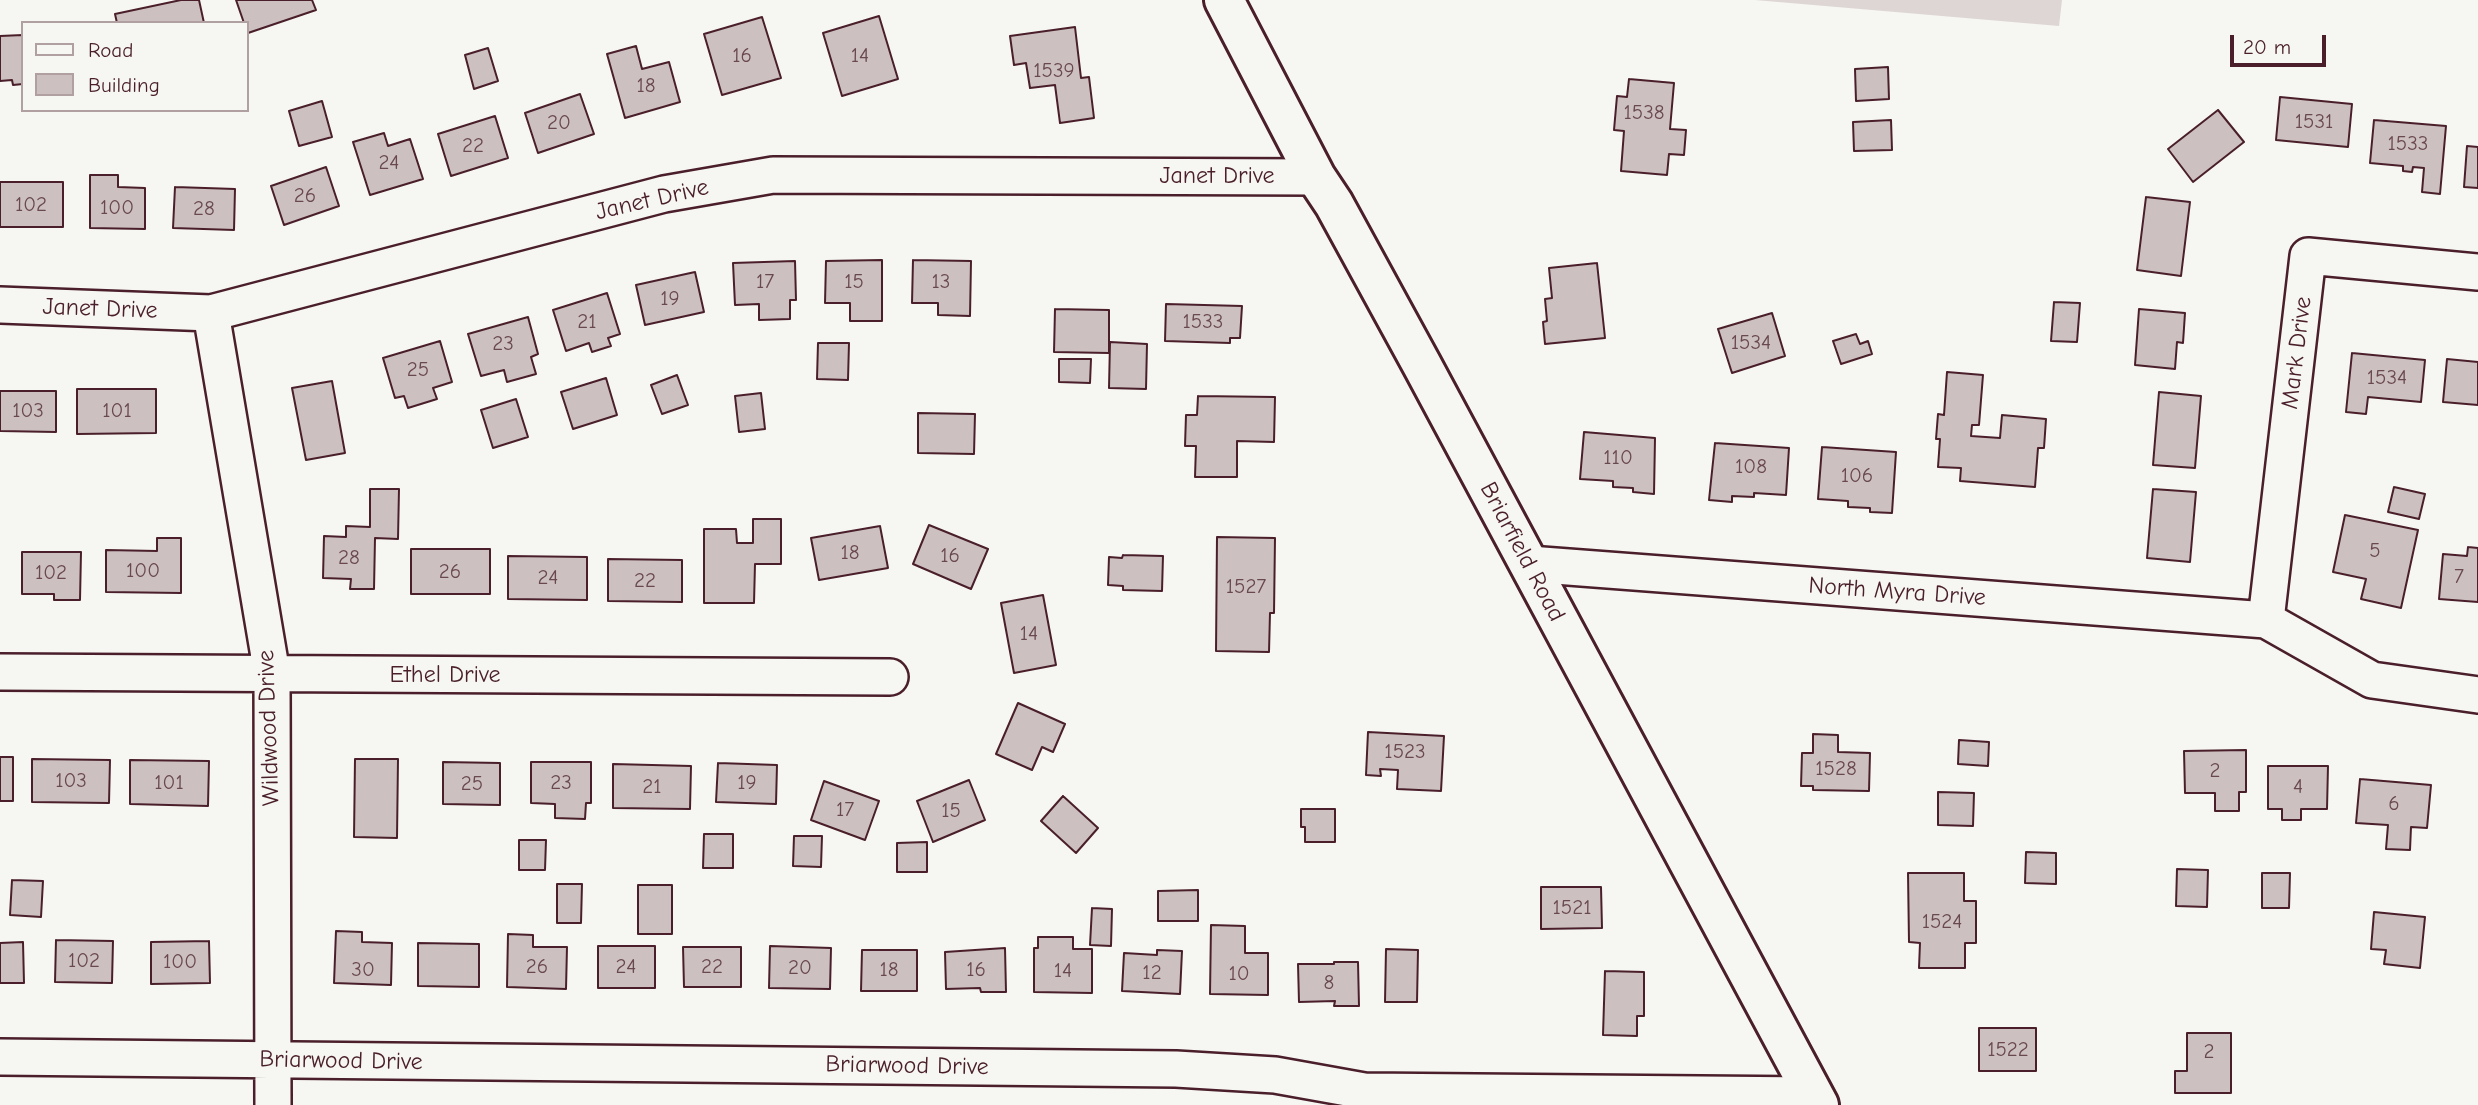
<!DOCTYPE html>
<style>
body{margin:0}
#map{position:relative;width:2478px;height:1105px;overflow:hidden;background:#f6f6f2;font-family:"Comic Neue",sans-serif}
canvas{display:block}
.legend{position:absolute;left:21px;top:21px;width:228px;height:91px;box-sizing:border-box;background:#f6f6f2;border:2px solid #b1a0a2;margin:0;padding:9px 12px;list-style:none;font-size:21px;color:#4a1f2b}
.legend li{display:flex;align-items:center;gap:14px;height:35px}
.legend b{width:35px;border:2px solid #b1a0a2}
.scale{position:absolute;left:2230px;top:35px;width:96px;height:32px;box-sizing:border-box;border:4px solid #4a1f2b;border-top:0;padding-left:9px;font-size:21px;line-height:24px;white-space:nowrap;color:#4a1f2b;-webkit-text-stroke:5px #f6f6f2;paint-order:stroke}
</style>
<div id="map">
<canvas width="2478" height="1105"></canvas>
<ul class="legend">
<li><b style="height:9px;background:#f6f6f2"></b>Road</li>
<li><b style="height:19px;background:#ccc1c0"></b>Building</li>
</ul>
<div class="scale">20 m</div>
</div>
<script>
const ctx = document.querySelector('canvas').getContext('2d');
ctx.lineJoin = 'round';
function fill(path, color) {
  ctx.fillStyle = color;
  ctx.fill(path, 'evenodd');
}
function toPath(rows) {
  const path = new Path2D();
  for (const r of rows) {
    path.moveTo(r[0], r[1]);
    for (let i = 2; i < r.length; i += 2) path.lineTo(r[i], r[i + 1]);
  }
  return path;
}
function stroke(path, color, width, dash) {
  ctx.strokeStyle = color;
  ctx.lineWidth = width;
  ctx.lineCap = dash ? 'butt' : 'round';
  ctx.setLineDash(dash || []);
  ctx.stroke(path);
}
function write(font, color, halo, rows, align = 'center') {
  ctx.font = font + ' "Comic Neue",sans-serif';
  ctx.lineWidth = 5;
  ctx.setLineDash([]);
  ctx.textBaseline = 'middle';
  ctx.strokeStyle = halo;
  ctx.fillStyle = color;
  for (const [text, x, y, turn = 0] of rows) {
    ctx.save();
    ctx.translate(x, y);
    ctx.rotate((+turn || 0) * Math.PI / 180);
    ctx.textAlign = isNaN(turn) ? turn : align;
    if (halo) ctx.strokeText(text, 0, 0);
    ctx.fillText(text, 0, 0);
    ctx.restore();
  }
}
const green = toPath([
 [1755,0,2062,0,2059,26]
]);
const building = toPath([
 [181,0,199,0,204,23,117,23,115,14,181,0],
 [236,0,312,0,316,10,248,33,247,23,244,23,236,0],
 [879,16,898,79,842,96,823,33,879,16],
 [762,17,781,78,722,95,704,34,762,17],
 [1075,27,1081,78,1089,77,1094,118,1060,123,1055,85,1030,88,1026,63,1014,65,1010,36,1075,27],
 [23,35,23,84,13,85,12,80,0,81,0,36,23,35],
 [636,46,642,69,669,62,680,102,625,118,607,54,636,46],
 [488,48,498,81,474,89,465,55,488,48],
 [1888,67,1889,99,1856,101,1855,69,1888,67],
 [1629,79,1674,83,1670,129,1686,130,1684,155,1669,154,1667,175,1621,171,1624,131,1614,130,1617,96,1627,97,1629,79],
 [580,94,594,134,538,153,525,113,580,94],
 [2280,97,2352,104,2348,147,2276,140,2280,97],
 [322,101,332,137,299,146,289,111,322,101],
 [2218,110,2244,142,2193,182,2168,149,2218,110],
 [495,116,508,158,451,176,438,134,495,116],
 [1891,120,1892,150,1854,151,1853,122,1891,120],
 [2374,120,2446,126,2440,194,2422,192,2424,168,2413,167,2412,172,2403,171,2403,166,2370,163,2374,120],
 [384,133,388,146,410,139,423,179,370,195,353,142,384,133],
 [2467,146,2478,147,2478,188,2464,187,2467,146],
 [326,167,339,206,284,225,271,186,326,167],
 [90,175,118,175,118,187,145,188,145,229,90,228,90,175],
 [0,182,63,182,63,227,0,227,0,182],
 [175,187,235,189,234,230,173,228,175,187],
 [2146,197,2190,202,2181,276,2137,270,2146,197],
 [882,260,882,321,850,321,850,303,825,303,826,261,882,260],
 [913,260,971,261,970,316,938,315,938,303,912,303,913,260],
 [795,261,796,300,790,300,790,319,759,320,759,304,735,305,733,263,795,261],
 [1597,263,1605,338,1545,344,1543,322,1547,321,1545,299,1552,298,1549,268,1597,263],
 [695,272,704,312,645,325,636,285,695,272],
 [607,293,620,334,608,338,611,346,592,352,589,343,566,351,553,310,607,293],
 [2054,302,2080,303,2077,342,2051,341,2054,302],
 [1166,304,1242,306,1240,338,1230,338,1230,343,1165,341,1166,304],
 [1055,309,1109,310,1109,353,1054,352,1055,309],
 [2139,309,2185,313,2183,343,2177,342,2175,369,2135,365,2139,309],
 [1772,313,1785,356,1732,373,1718,329,1772,313],
 [528,317,538,354,531,357,536,374,507,382,504,370,481,376,468,334,528,317],
 [1856,334,1860,344,1868,341,1872,354,1841,364,1833,341,1856,334],
 [440,341,452,382,433,388,437,399,408,408,404,396,395,398,383,358,440,341],
 [1110,342,1147,344,1146,389,1109,388,1110,342],
 [818,343,849,343,848,380,817,379,818,343],
 [2352,353,2425,360,2421,402,2368,397,2366,414,2346,412,2352,353],
 [1059,359,1091,359,1090,383,1059,382,1059,359],
 [2447,359,2478,362,2478,405,2443,402,2447,359],
 [1947,372,1983,375,1979,425,1972,425,1971,436,2000,438,2002,415,2046,419,2044,448,2038,448,2035,487,1960,481,1961,468,1938,467,1940,439,1936,439,1938,414,1944,415,1947,372],
 [677,375,688,405,662,414,651,385,677,375],
 [606,378,617,415,573,429,561,392,606,378],
 [332,381,345,453,306,460,292,388,332,381],
 [77,389,156,389,156,433,77,434,77,389],
 [0,391,56,391,56,432,0,431,0,391],
 [2159,392,2201,396,2195,468,2153,465,2159,392],
 [761,393,765,429,739,432,735,396,761,393],
 [1198,396,1275,397,1274,442,1237,441,1237,477,1195,477,1196,446,1185,446,1186,415,1197,415,1198,396],
 [516,399,528,437,493,448,481,410,516,399],
 [918,413,975,414,974,454,918,453,918,413],
 [1584,432,1655,438,1654,494,1633,492,1633,488,1613,487,1613,481,1580,479,1584,432],
 [1715,443,1789,448,1786,495,1754,493,1754,497,1732,496,1732,502,1709,500,1715,443],
 [1822,447,1896,452,1892,513,1870,512,1870,508,1848,507,1848,501,1818,499,1822,447],
 [2394,487,2425,494,2419,519,2388,512,2394,487],
 [370,489,399,489,398,539,375,538,374,589,350,589,351,579,323,578,324,536,346,537,346,526,370,527,370,489],
 [2153,489,2196,492,2190,562,2147,558,2153,489],
 [2345,515,2418,530,2401,608,2361,599,2366,579,2333,572,2345,515],
 [753,519,781,519,781,564,755,564,754,603,704,603,704,529,736,529,737,543,753,543,753,519],
 [929,525,988,549,971,589,913,564,929,525],
 [880,526,888,568,819,580,811,538,880,526],
 [1217,537,1275,538,1274,613,1270,613,1269,652,1216,651,1217,537],
 [157,538,181,538,181,593,106,592,106,550,157,551,157,538],
 [2468,547,2478,548,2478,602,2439,599,2443,554,2467,556,2468,547],
 [411,549,490,549,490,594,411,594,411,549],
 [22,552,81,552,80,600,54,600,54,594,22,594,22,552],
 [1123,555,1163,556,1162,591,1123,590,1123,586,1108,585,1109,557,1122,558,1123,555],
 [508,556,587,557,587,600,508,599,508,556],
 [608,559,682,560,682,602,608,601,608,559],
 [1043,595,1056,665,1014,673,1001,603,1043,595],
 [1018,703,1065,724,1053,752,1042,747,1032,770,996,754,1018,703],
 [1368,732,1444,736,1441,791,1397,789,1398,770,1380,769,1381,776,1366,775,1368,732],
 [1813,734,1838,735,1838,752,1870,753,1869,791,1813,790,1813,786,1801,786,1802,753,1813,753,1813,734],
 [1959,740,1989,742,1988,766,1958,764,1959,740],
 [2246,750,2246,792,2239,792,2239,811,2215,811,2215,793,2185,793,2184,751,2246,750],
 [0,757,13,757,13,801,0,801,0,757],
 [32,759,110,760,109,803,32,802,32,759],
 [355,759,398,759,397,838,354,837,355,759],
 [130,760,209,761,208,806,130,804,130,760],
 [443,762,500,763,500,805,443,804,443,762],
 [531,762,591,762,591,803,586,803,585,819,555,818,555,804,531,803,531,762],
 [718,763,777,765,776,804,716,802,718,763],
 [613,764,691,766,690,809,613,808,613,764],
 [2268,766,2328,766,2327,809,2301,809,2301,820,2282,820,2282,809,2268,809,2268,766],
 [2360,779,2431,785,2427,828,2411,827,2410,850,2386,849,2388,825,2356,823,2360,779],
 [969,780,985,820,933,842,917,801,969,780],
 [824,781,879,801,865,840,811,820,824,781],
 [1938,792,1974,793,1973,826,1938,825,1938,792],
 [1063,796,1098,828,1076,853,1041,821,1063,796],
 [1301,809,1335,809,1335,842,1305,842,1305,827,1301,827,1301,809],
 [704,834,733,834,733,868,703,868,704,834],
 [794,836,822,836,821,867,793,866,794,836],
 [519,840,546,840,545,870,519,870,519,840],
 [927,842,927,872,897,872,897,843,927,842],
 [2026,852,2056,853,2056,884,2025,883,2026,852],
 [2177,869,2208,870,2207,907,2176,906,2177,869],
 [1908,873,1964,873,1964,901,1976,901,1976,943,1965,943,1965,968,1919,968,1920,943,1909,942,1908,873],
 [2262,873,2290,873,2289,908,2262,908,2262,873],
 [12,880,43,881,41,917,10,915,12,880],
 [557,884,582,884,581,923,557,923,557,884],
 [638,885,672,885,672,934,638,934,638,885],
 [1541,887,1601,887,1602,928,1541,929,1541,887],
 [1198,890,1198,921,1158,921,1158,891,1198,890],
 [1092,908,1112,909,1111,946,1090,945,1092,908],
 [2374,912,2425,917,2420,968,2384,964,2386,950,2371,949,2374,912],
 [1211,925,1245,926,1245,953,1268,953,1268,995,1210,994,1211,925],
 [336,931,362,932,362,942,392,943,391,985,334,983,336,931],
 [508,934,533,935,533,947,567,947,566,989,507,987,508,934],
 [1038,937,1073,937,1073,949,1092,949,1092,993,1034,992,1034,948,1038,948,1038,937],
 [56,940,113,941,112,983,55,982,56,940],
 [209,941,210,983,151,984,151,942,209,941],
 [23,942,24,983,0,983,0,943,23,942],
 [418,943,479,944,479,987,418,986,418,943],
 [598,946,655,946,655,988,598,988,598,946],
 [770,946,831,948,830,989,769,988,770,946],
 [683,947,741,947,741,987,684,987,683,947],
 [1005,948,1006,992,981,992,980,988,946,989,945,952,1005,948],
 [1386,949,1418,950,1417,1002,1385,1002,1386,949],
 [862,950,917,950,917,991,861,991,862,950],
 [1157,950,1182,951,1180,994,1122,991,1124,953,1157,955,1157,950],
 [1334,962,1358,962,1359,1006,1334,1006,1335,1001,1299,1002,1298,964,1334,964,1334,962],
 [1605,971,1644,972,1644,1016,1637,1016,1637,1036,1603,1035,1605,971],
 [1979,1028,2036,1028,2036,1071,1979,1071,1979,1028],
 [2187,1033,2231,1033,2231,1093,2175,1093,2175,1071,2187,1071,2187,1033]
]);
const street = toPath([
 [0,305,211,313,664,194,773,175,1316,177],
 [211,313,272,674,273,1105],
 [1529,564,2266,620,2372,680,2478,695],
 [2266,620,2308,256,2478,272],
 [0,672,890,677],
 [0,1057,1176,1069,1275,1075,1364,1091,1813,1095]
]);
const secondary = toPath([
 [1224,0,1316,177,1334,204,1422,365,1819,1105]
]);
const numberNames = [
 ["16",742,56],
 ["14",860,56],
 ["1539",1054,71],
 ["18",646,86],
 ["1538",1644,113],
 ["1531",2314,122],
 ["20",559,123],
 ["1533",2408,144],
 ["22",473,146],
 ["24",389,163],
 ["26",305,196],
 ["102",31,205],
 ["100",117,208],
 ["28",204,209],
 ["17",765,282],
 ["15",854,282],
 ["13",941,282],
 ["19",670,299],
 ["21",587,322],
 ["1533",1203,322],
 ["1534",1751,343],
 ["23",503,344],
 ["25",418,370],
 ["1534",2387,378],
 ["103",28,411],
 ["101",117,411],
 ["110",1618,458],
 ["108",1751,467],
 ["106",1857,476],
 ["5",2375,551],
 ["18",850,553],
 ["16",950,556],
 ["28",349,558],
 ["100",143,571],
 ["26",450,572],
 ["102",51,573],
 ["7",2459,577],
 ["24",548,578],
 ["22",645,581],
 ["1527",1246,587],
 ["14",1029,634],
 ["1523",1405,752],
 ["1528",1836,769],
 ["2",2215,771],
 ["103",71,781],
 ["101",169,783],
 ["23",561,783],
 ["19",747,783],
 ["25",472,784],
 ["21",652,787],
 ["4",2298,787],
 ["6",2394,804],
 ["17",845,810],
 ["15",951,811],
 ["1521",1572,908],
 ["1524",1942,922],
 ["102",84,961],
 ["100",180,962],
 ["26",537,967],
 ["24",626,967],
 ["22",712,967],
 ["20",800,968],
 ["30",363,970],
 ["18",889,970],
 ["16",976,970],
 ["14",1063,971],
 ["12",1152,973],
 ["10",1239,974],
 ["8",1329,983],
 ["1522",2008,1050],
 ["2",2209,1052]
];
const streetNames = [
 ["Janet Drive",1217,176],
 ["Janet Drive",652,200,-13],
 ["Janet Drive",100,309,2],
 ["Mark Drive",2297,353,-83],
 ["Briarfield Road",1522,552,62],
 ["North Myra Drive",1897,592,4],
 ["Ethel Drive",445,675],
 ["Wildwood Drive",269,728,-92],
 ["Briarwood Drive",341,1061,1],
 ["Briarwood Drive",907,1066,1]
];
fill(green, '#ddd6d5');
fill(building, '#ccc1c0');
stroke(building, '#4a1f2b', 2);
stroke(street, '#4a1f2b', 40);
stroke(secondary, '#4a1f2b', 44);
stroke(street, '#f6f6f2', 35);
stroke(secondary, '#f6f6f2', 38);
write('21px', '#6a4850', null, numberNames);
write('24px', '#4a1f2b', '#f6f6f2', streetNames);
</script>
